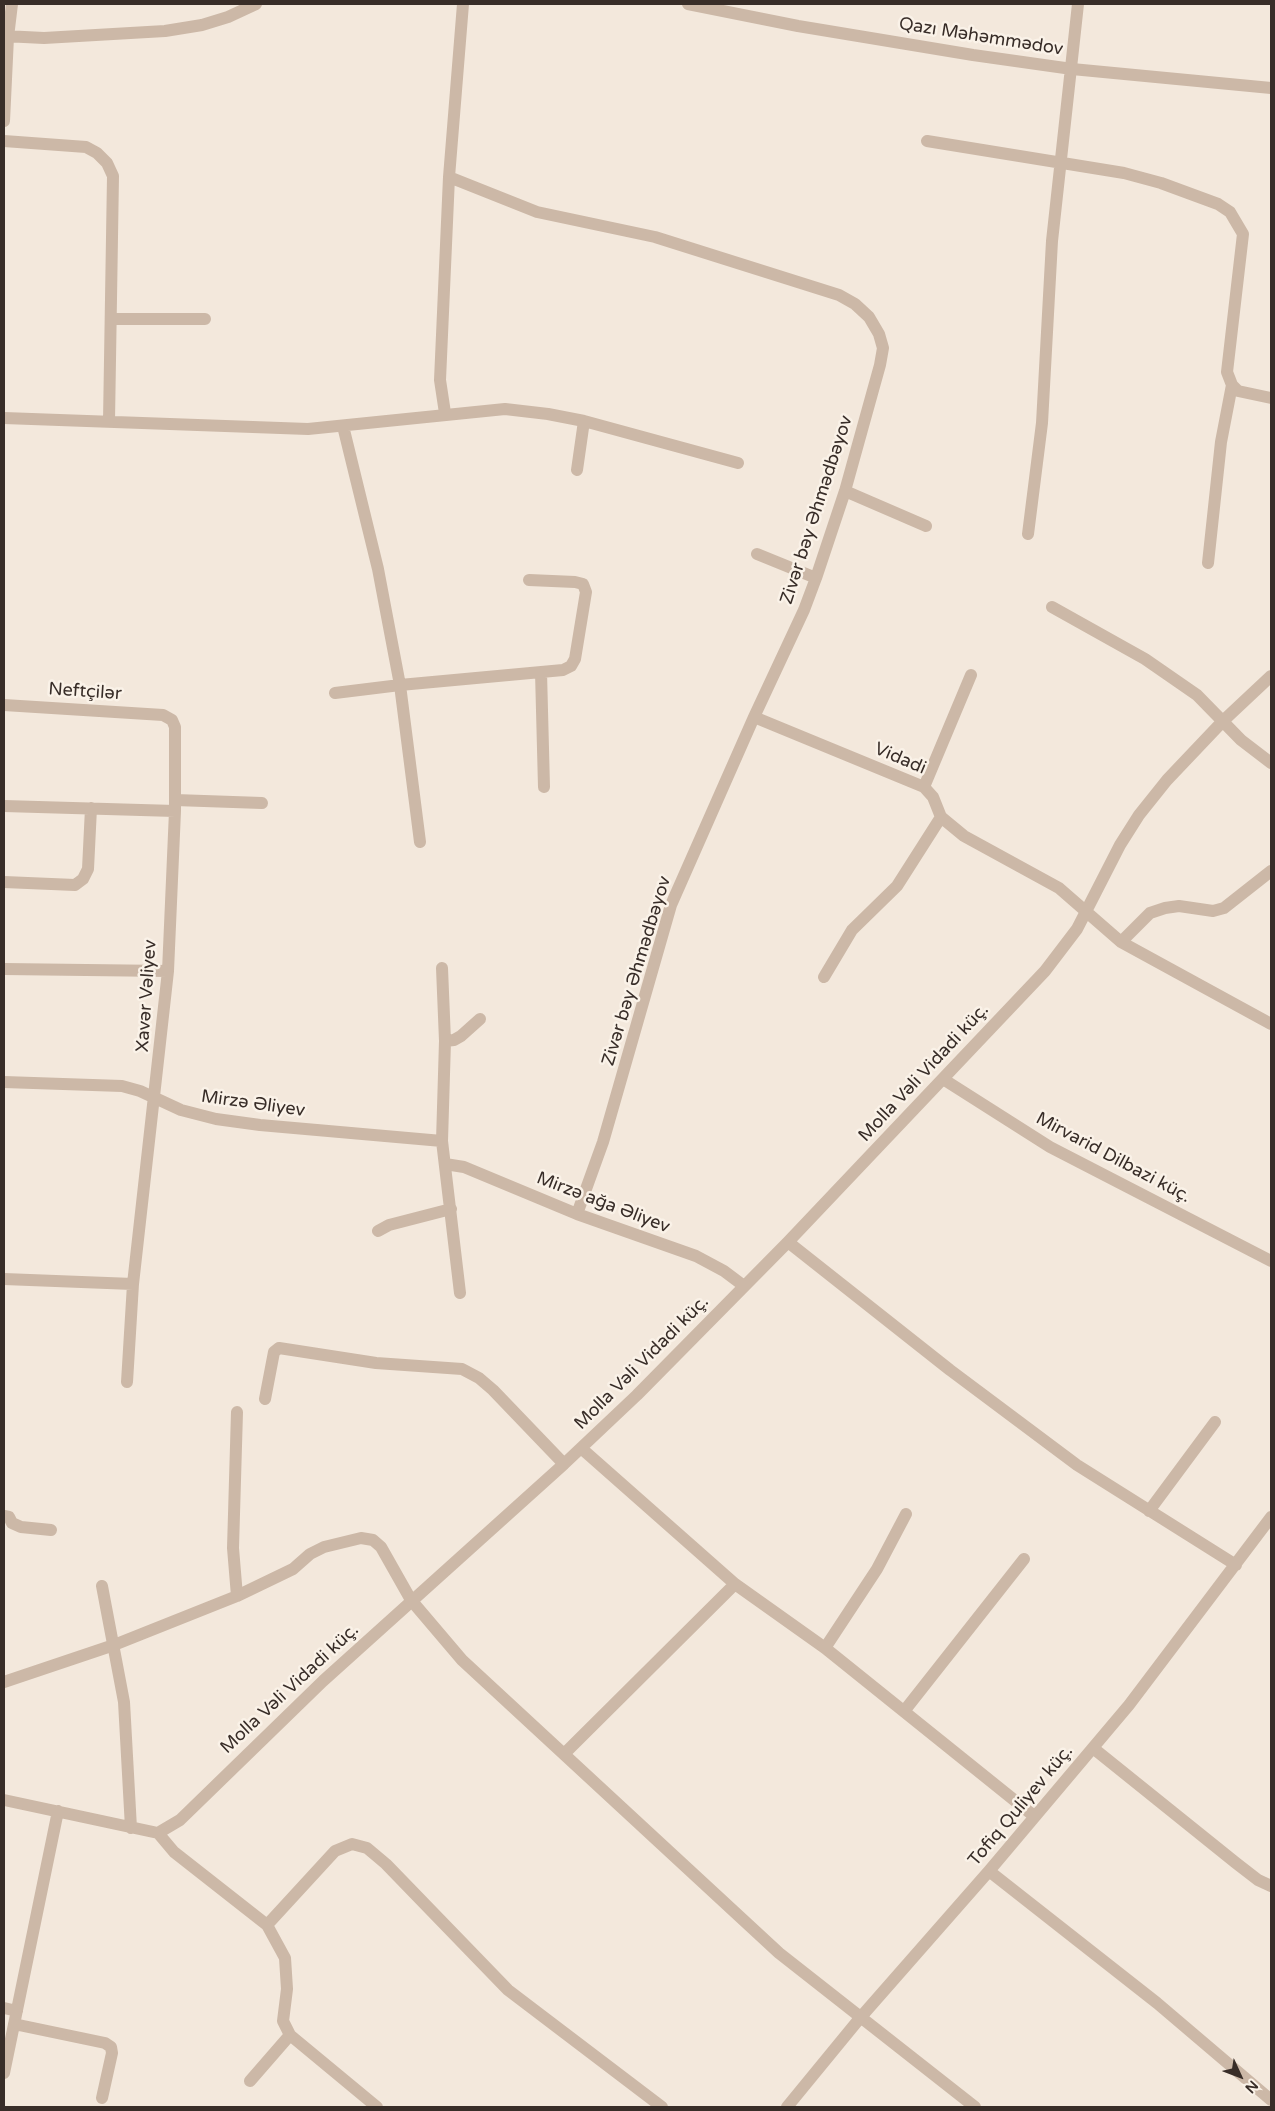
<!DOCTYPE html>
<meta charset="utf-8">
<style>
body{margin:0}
#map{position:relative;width:1275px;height:2111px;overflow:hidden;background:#f3e8dc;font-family:"Varela Round",sans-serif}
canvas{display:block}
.frame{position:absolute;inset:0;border:5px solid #382d28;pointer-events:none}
.north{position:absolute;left:1215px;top:2051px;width:50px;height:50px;-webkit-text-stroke:4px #faf2e8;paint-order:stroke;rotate:133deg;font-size:14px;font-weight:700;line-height:20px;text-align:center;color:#382d28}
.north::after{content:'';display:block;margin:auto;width:18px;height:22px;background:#382d28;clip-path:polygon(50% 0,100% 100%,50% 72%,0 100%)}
</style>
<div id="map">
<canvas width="1275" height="2111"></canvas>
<div class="frame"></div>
<div class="north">N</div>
</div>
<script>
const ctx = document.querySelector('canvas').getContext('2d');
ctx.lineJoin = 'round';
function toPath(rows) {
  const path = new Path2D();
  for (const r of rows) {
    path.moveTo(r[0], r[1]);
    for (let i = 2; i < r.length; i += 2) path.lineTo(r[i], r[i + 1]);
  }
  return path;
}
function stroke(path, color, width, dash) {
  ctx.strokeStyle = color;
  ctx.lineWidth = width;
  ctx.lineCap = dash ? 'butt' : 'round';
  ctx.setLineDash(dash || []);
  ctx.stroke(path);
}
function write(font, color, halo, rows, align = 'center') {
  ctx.font = font + ' "Varela Round",sans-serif';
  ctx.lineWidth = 5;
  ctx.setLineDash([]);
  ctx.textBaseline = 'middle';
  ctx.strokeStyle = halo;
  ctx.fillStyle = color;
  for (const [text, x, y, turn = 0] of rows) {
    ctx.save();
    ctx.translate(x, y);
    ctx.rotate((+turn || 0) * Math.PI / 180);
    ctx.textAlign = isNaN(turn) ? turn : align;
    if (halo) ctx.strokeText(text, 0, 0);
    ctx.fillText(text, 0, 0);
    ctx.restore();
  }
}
const street = toPath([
 [688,4,798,26,973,55,1072,69,1271,88],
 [4,36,44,38,165,31,202,25,228,17,256,4],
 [4,121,8,37,12,4],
 [4,141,86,147,97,153,107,163,113,176,109,421],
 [927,141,1124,173,1161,183,1218,204,1230,212,1243,234,1227,372,1232,385,1238,391,1271,398],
 [449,177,537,212,655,237,839,295,855,304,869,317,879,334,883,348,880,365,845,491,816,578,804,610,754,717,671,905,603,1142,577,1214],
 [111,319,205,319],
 [445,413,440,380,449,177,463,4],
 [4,418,308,429,505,409,548,414,584,421,738,463],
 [343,426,378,569,400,685,420,842],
 [577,470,584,421],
 [845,491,926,526],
 [1028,534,1042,423,1052,241,1078,4],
 [757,554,816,578],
 [1208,563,1221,442,1232,385],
 [1052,607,1145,659,1197,695,1241,740,1271,763],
 [541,672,544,787],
 [335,693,400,685,563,670,571,666,575,659,586,592,583,584,575,582,529,580],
 [4,705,163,715,172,720,175,727,175,811,168,971,133,1284,127,1382],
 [754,717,924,787,933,797,941,817,964,836,1059,888,1121,942,1271,1024],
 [924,787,971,675],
 [175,800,262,803],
 [4,806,175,811],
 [4,882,75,885,83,879,88,869,91,808],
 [1121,942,1150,913,1165,908,1179,906,1213,911,1224,908,1271,871],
 [442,968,445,1041,442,1141,460,1293],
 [4,969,168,971],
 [824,977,852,930,897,886,941,817],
 [445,1041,454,1040,461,1036,480,1019],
 [943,1079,1050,1147,1271,1261],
 [4,1082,122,1086,140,1091,181,1110,216,1119,260,1125,442,1141],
 [445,1164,464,1167,577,1214,696,1256,724,1271,744,1286],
 [378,1231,389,1225,451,1209],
 [788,1242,950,1370,1077,1465,1236,1565],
 [4,1279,133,1284],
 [265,1399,274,1352,279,1348,376,1363,462,1369,479,1378,493,1390,564,1464],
 [581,1448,735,1584,825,1648,1034,1816],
 [1149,1511,1215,1422],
 [4,1516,9,1517,12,1523,21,1527,51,1530],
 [102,1586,124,1702,131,1828],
 [237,1596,233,1548,237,1412],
 [825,1648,877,1569,906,1514],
 [4,1682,114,1645,237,1596,293,1569,310,1554,324,1547,361,1538,373,1540,381,1547,411,1600,462,1660,779,1953,975,2107],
 [905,1710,1024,1559],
 [1093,1748,1236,1863,1258,1880,1271,1886],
 [564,1754,735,1584],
 [4,1800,158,1833,180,1820,323,1681,564,1464,637,1395,788,1242,1045,971,1077,929,1120,845,1139,815,1167,780,1223,721,1271,676],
 [158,1833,174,1852,267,1925,285,1958,287,1989,283,2021,290,2035,377,2107],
 [989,1871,1157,2003,1271,2100],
 [267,1925,335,1851,352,1844,367,1848,386,1864,508,1990,662,2107],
 [4,2008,17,2011],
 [14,2024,105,2043,111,2047,112,2053,102,2098],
 [4,2073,58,1811],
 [250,2081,290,2035],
 [787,2107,860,2018,989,1871,1129,1705,1271,1517]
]);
const streetNames = [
 ["Qazı Məhəmmədov",981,37,9],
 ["Zivər bəy Əhmədbəyov",817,510,-72],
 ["Neftçilər",85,692,4],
 ["Vidadi",900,759,23],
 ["Zivər bəy Əhmədbəyov",637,971,-73],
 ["Xavər Vəliyev",147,996,-86],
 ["Molla Vəli Vidadi küç.",924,1073,-47],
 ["Mirzə Əliyev",253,1104,8],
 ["Mirvarid Dilbazi küç.",1113,1158,28],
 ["Mirzə ağa Əliyev",603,1203,21],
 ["Molla Vəli Vidadi küç.",642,1363,-45],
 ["Molla Vəli Vidadi küç.",290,1689,-43],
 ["Tofiq Quliyev küç.",1021,1806,-50]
];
stroke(street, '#ccb8a7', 12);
write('18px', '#382d28', '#faf2e8', streetNames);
</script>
